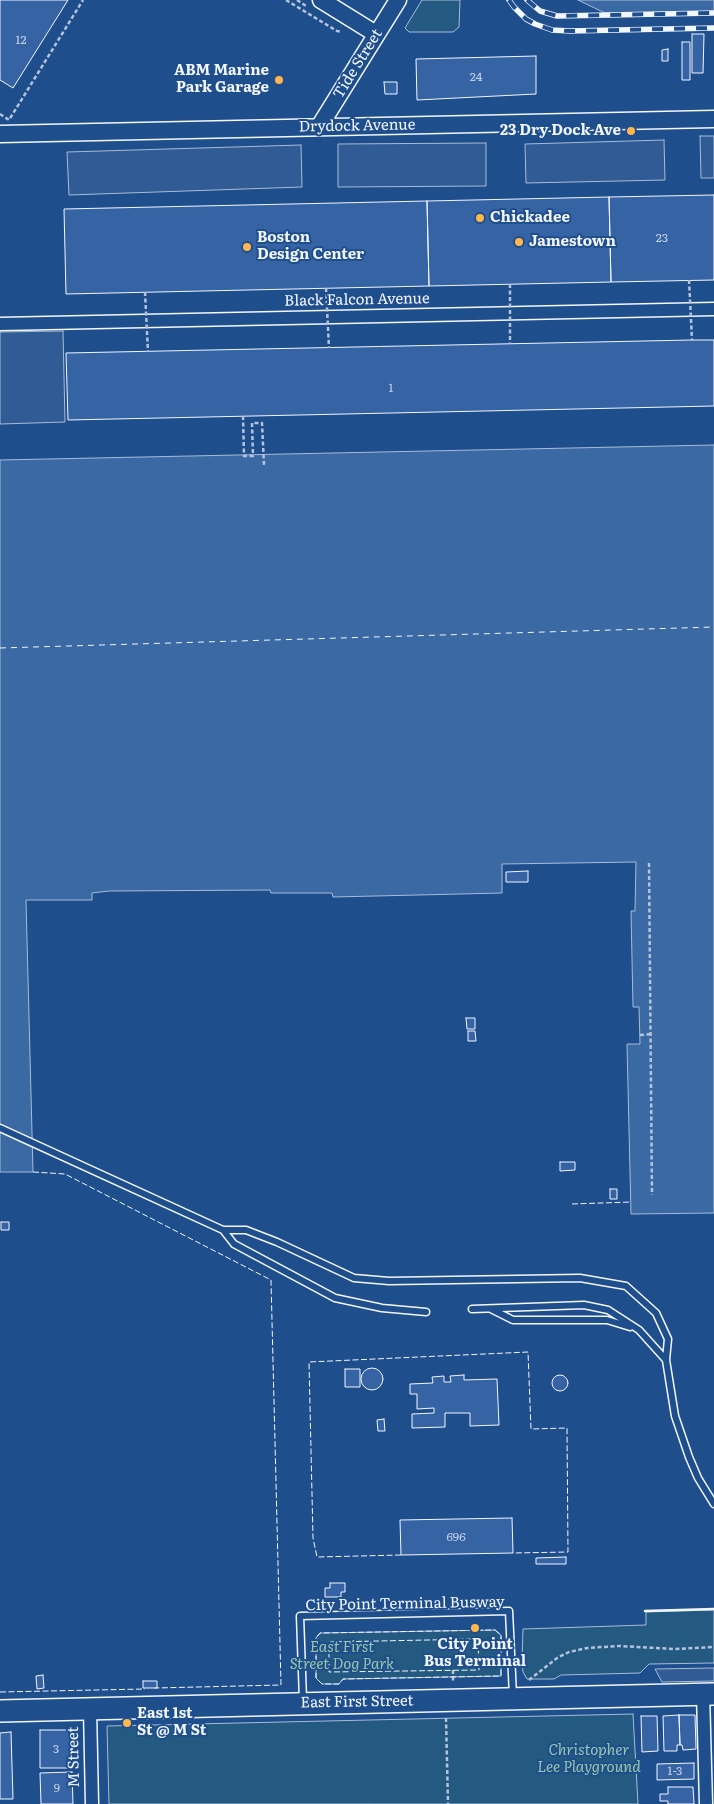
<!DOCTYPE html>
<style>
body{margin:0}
canvas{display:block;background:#1f4e8c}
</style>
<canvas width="714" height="1804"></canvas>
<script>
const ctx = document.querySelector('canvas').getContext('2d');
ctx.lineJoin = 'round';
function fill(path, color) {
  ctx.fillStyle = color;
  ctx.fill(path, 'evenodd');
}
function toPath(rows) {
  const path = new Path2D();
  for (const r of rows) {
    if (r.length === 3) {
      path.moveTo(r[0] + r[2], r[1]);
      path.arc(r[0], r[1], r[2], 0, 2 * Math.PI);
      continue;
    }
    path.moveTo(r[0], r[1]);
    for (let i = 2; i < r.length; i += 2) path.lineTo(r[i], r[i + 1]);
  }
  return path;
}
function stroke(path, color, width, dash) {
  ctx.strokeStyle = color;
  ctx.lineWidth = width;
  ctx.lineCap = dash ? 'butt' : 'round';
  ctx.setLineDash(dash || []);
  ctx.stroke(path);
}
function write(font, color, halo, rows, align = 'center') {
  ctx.font = font + ' Literata,serif';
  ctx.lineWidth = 4;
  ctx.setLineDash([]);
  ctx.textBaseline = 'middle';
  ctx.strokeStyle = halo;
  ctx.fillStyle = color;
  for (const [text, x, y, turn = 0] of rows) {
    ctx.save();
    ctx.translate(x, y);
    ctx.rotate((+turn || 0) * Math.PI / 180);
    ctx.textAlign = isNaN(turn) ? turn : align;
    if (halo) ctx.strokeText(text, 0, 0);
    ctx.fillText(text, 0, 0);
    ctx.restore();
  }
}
const green = toPath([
 [422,0,460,0,459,27,453,32,409,32,405,28,422,0],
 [714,1610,714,1663,649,1664,640,1673,561,1675,554,1679,527,1679,523,1672,522,1661,523,1629,646,1625,646,1612,714,1610],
 [495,1630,501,1635,501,1676,343,1679,339,1684,322,1684,316,1678,316,1638,320,1633,495,1630],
 [633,1714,638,1804,109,1804,107,1726,633,1714]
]);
const parking = toPath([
 [700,136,714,136,714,178,701,178,700,136],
 [664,140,665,180,526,183,525,144,664,140],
 [486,143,486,186,338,187,338,144,486,143],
 [301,145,302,187,69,195,67,152,301,145],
 [63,331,65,422,0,424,0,332,63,331],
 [714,1668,714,1681,662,1682,655,1669,714,1668]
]);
const water = toPath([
 [578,0,714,0,714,12,605,13,578,0],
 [714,445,714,1213,631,1214,627,1044,640,1044,639,1007,633,1007,631,911,635,911,636,862,502,864,502,893,333,897,332,893,271,893,270,890,109,891,92,893,92,900,26,900,33,1172,0,1172,0,460,714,445]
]);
const ferry = toPath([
 [0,648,714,627]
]);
const building = toPath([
 [0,0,68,0,13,88,0,80,0,0],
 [692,34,704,34,703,73,692,73,692,34],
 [682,42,690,42,690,80,682,80,682,42],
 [668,49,668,61,662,61,662,50,668,49],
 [536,56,536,94,417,100,416,59,536,56],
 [384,82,397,82,397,94,385,94,384,82],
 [714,195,714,280,611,282,609,197,714,195],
 [609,197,611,282,429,286,427,201,609,197],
 [427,201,429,286,66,294,64,209,427,201],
 [692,340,714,340,714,406,68,420,66,353,692,340],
 [528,871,528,882,506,882,506,872,528,871],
 [466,1018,475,1018,475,1029,467,1029,466,1018],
 [468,1031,475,1031,476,1041,468,1041,468,1031],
 [560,1162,575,1162,575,1170,560,1171,560,1162],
 [610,1189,617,1189,617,1199,610,1199,610,1189],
 [1,1222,9,1222,9,1230,1,1230,1,1222],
 [372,1379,11],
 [345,1369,360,1369,360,1387,345,1387,345,1369],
 [560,1383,8],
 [464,1375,464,1380,497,1379,499,1425,470,1426,470,1413,445,1413,445,1427,412,1428,412,1414,434,1413,434,1408,417,1409,417,1394,410,1394,410,1384,433,1383,432,1377,444,1376,444,1382,451,1382,450,1376,464,1375],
 [384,1419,385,1431,378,1431,377,1420,384,1419],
 [512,1518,513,1553,401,1555,400,1520,512,1518],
 [566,1557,566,1564,536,1564,536,1558,566,1557],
 [330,1583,345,1583,345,1592,341,1592,341,1597,325,1597,325,1588,330,1588,330,1583],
 [43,1675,44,1688,37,1689,36,1676,43,1675],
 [143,1681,157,1681,157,1688,143,1688,143,1681],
 [679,1715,680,1745,677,1745,677,1751,664,1751,663,1716,679,1715],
 [679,1715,695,1715,696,1749,683,1750,682,1745,680,1745,679,1715],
 [641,1716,657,1716,658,1751,642,1752,641,1716],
 [40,1730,72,1730,72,1768,40,1768,40,1730],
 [11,1732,13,1799,0,1799,0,1733,11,1732],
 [694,1763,694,1779,657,1780,657,1764,694,1763],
 [72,1772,73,1804,41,1804,40,1773,72,1772],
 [668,1787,693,1787,694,1804,668,1804,668,1801,660,1801,660,1794,668,1794,668,1787]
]);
const path = toPath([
 [286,0,337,31,342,32],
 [297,0,306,6],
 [0,114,9,120,83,0],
 [243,416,244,456,253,456,252,423,262,423,264,465],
 [649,863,652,1195],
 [640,1035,651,1034],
 [453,1670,453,1681],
 [529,1680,557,1658,569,1652,587,1648,619,1646,675,1649,714,1647],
 [446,1718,448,1804]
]);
const service = toPath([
 [0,1128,223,1230,246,1230,277,1242,354,1278,389,1281,580,1278,626,1286,656,1313,668,1339,666,1360,675,1416,689,1457,698,1478,714,1504],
 [223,1230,234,1244,335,1298,382,1308,426,1312],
 [472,1309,584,1305,608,1310,639,1330,666,1360],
 [491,1309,513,1320,607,1320,630,1327],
 [303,1700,300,1616,509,1611,513,1696]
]);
const minor = toPath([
 [0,324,714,309],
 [703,1694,706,1804],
 [90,1709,92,1804]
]);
const tertiary = toPath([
 [321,0,376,34],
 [319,127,398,0],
 [0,134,714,119]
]);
const primary = toPath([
 [0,1711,714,1694]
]);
const rail = toPath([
 [509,0,514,7,526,19,535,24,552,30,570,31,714,28],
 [527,0,540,11,557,16,714,13]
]);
const pathBridge = toPath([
 [689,280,692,340],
 [510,284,510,344],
 [326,288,329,348],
 [145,292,148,352]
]);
const fence = toPath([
 [33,1172,65,1174,271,1280,281,1685,155,1688],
 [572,1204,631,1202],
 [401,1555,317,1557,313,1538,309,1362,528,1352,531,1429,567,1428,568,1552,513,1553],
 [495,1630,501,1635,501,1676,343,1679,339,1684,322,1684,316,1678,316,1638,320,1633,495,1630],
 [478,1639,479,1670,329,1672,329,1642,478,1639],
 [0,1692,145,1689]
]);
const wall = toPath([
 [645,1611,714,1609]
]);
const markers = [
 [279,80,5,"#ffb74d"],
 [631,131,5,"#ffb74d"],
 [480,218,5,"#ffb74d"],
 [519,242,5,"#ffb74d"],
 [247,247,5,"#ffb74d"],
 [475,1628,5,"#ffb74d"],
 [127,1723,5,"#ffb74d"]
];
const numberNames = [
 ["12",21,40],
 ["24",476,77],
 ["23",662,238],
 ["1",391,388],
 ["696",456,1537],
 ["3",56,1749],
 ["1-3",675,1771],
 ["9",57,1788]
];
const streetNames = [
 ["Tide Street",358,64,-58],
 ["Drydock Avenue",357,126,-1],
 ["Black Falcon Avenue",357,300,-1],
 ["City Point Terminal Busway",405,1604,-1],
 ["East First Street",357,1702,-1],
 ["M Street",74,1757,-91]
];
const poiNames = [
 ["ABM Marine",269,71,"right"],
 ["Park Garage",269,88,"right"],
 ["23 Dry Dock Ave",621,131,"right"],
 ["Chickadee",490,218],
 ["Boston",257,238],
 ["Design Center",257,255],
 ["Jamestown",529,242],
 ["City Point",475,1645,"center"],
 ["Bus Terminal",475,1662,"center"],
 ["East 1st",137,1714],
 ["St @ M St",137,1731]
];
const parkNames = [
 ["East First",342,1648],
 ["Street Dog Park",342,1665],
 ["Christopher",589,1751],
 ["Lee Playground",589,1768]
];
fill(green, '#245a82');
stroke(green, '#a8bbd7', 1);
fill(parking, '#305b95');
stroke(parking, '#a8bbd7', 1);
fill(water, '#3b69a3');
stroke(water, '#a8bbd7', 1);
stroke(ferry, '#f2f6ff', 1, [6, 5]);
fill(building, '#3563a3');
stroke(building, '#f2f6ff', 1);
stroke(service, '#f2f6ff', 9);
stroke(minor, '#f2f6ff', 15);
stroke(tertiary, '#f2f6ff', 19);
stroke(primary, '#f2f6ff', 24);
stroke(path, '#b3c4dc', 2.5, [4, 2.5]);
stroke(service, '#1f4e8c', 6);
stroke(minor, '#1f4e8c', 12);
stroke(tertiary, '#1f4e8c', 16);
stroke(primary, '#1f4e8c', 21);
stroke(rail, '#f2f6ff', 5.5);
stroke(rail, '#1f4e8c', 4, [11]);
stroke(pathBridge, '#b3c4dc', 2.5, [4, 2.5]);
stroke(fence, '#f2f6ff', 1, [6, 2.5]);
stroke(wall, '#f2f6ff', 2.5);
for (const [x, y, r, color] of markers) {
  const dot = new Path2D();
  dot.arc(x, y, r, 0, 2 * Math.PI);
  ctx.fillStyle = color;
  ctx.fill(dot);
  stroke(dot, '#1f4e8c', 2);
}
write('12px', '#c3d1e8', null, numberNames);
write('15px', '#f2f6ff', '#1f4e8c', streetNames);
write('bold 15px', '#f2f6ff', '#1f4e8c', poiNames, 'left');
write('italic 15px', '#97c8a6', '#1f4e8c', parkNames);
</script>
